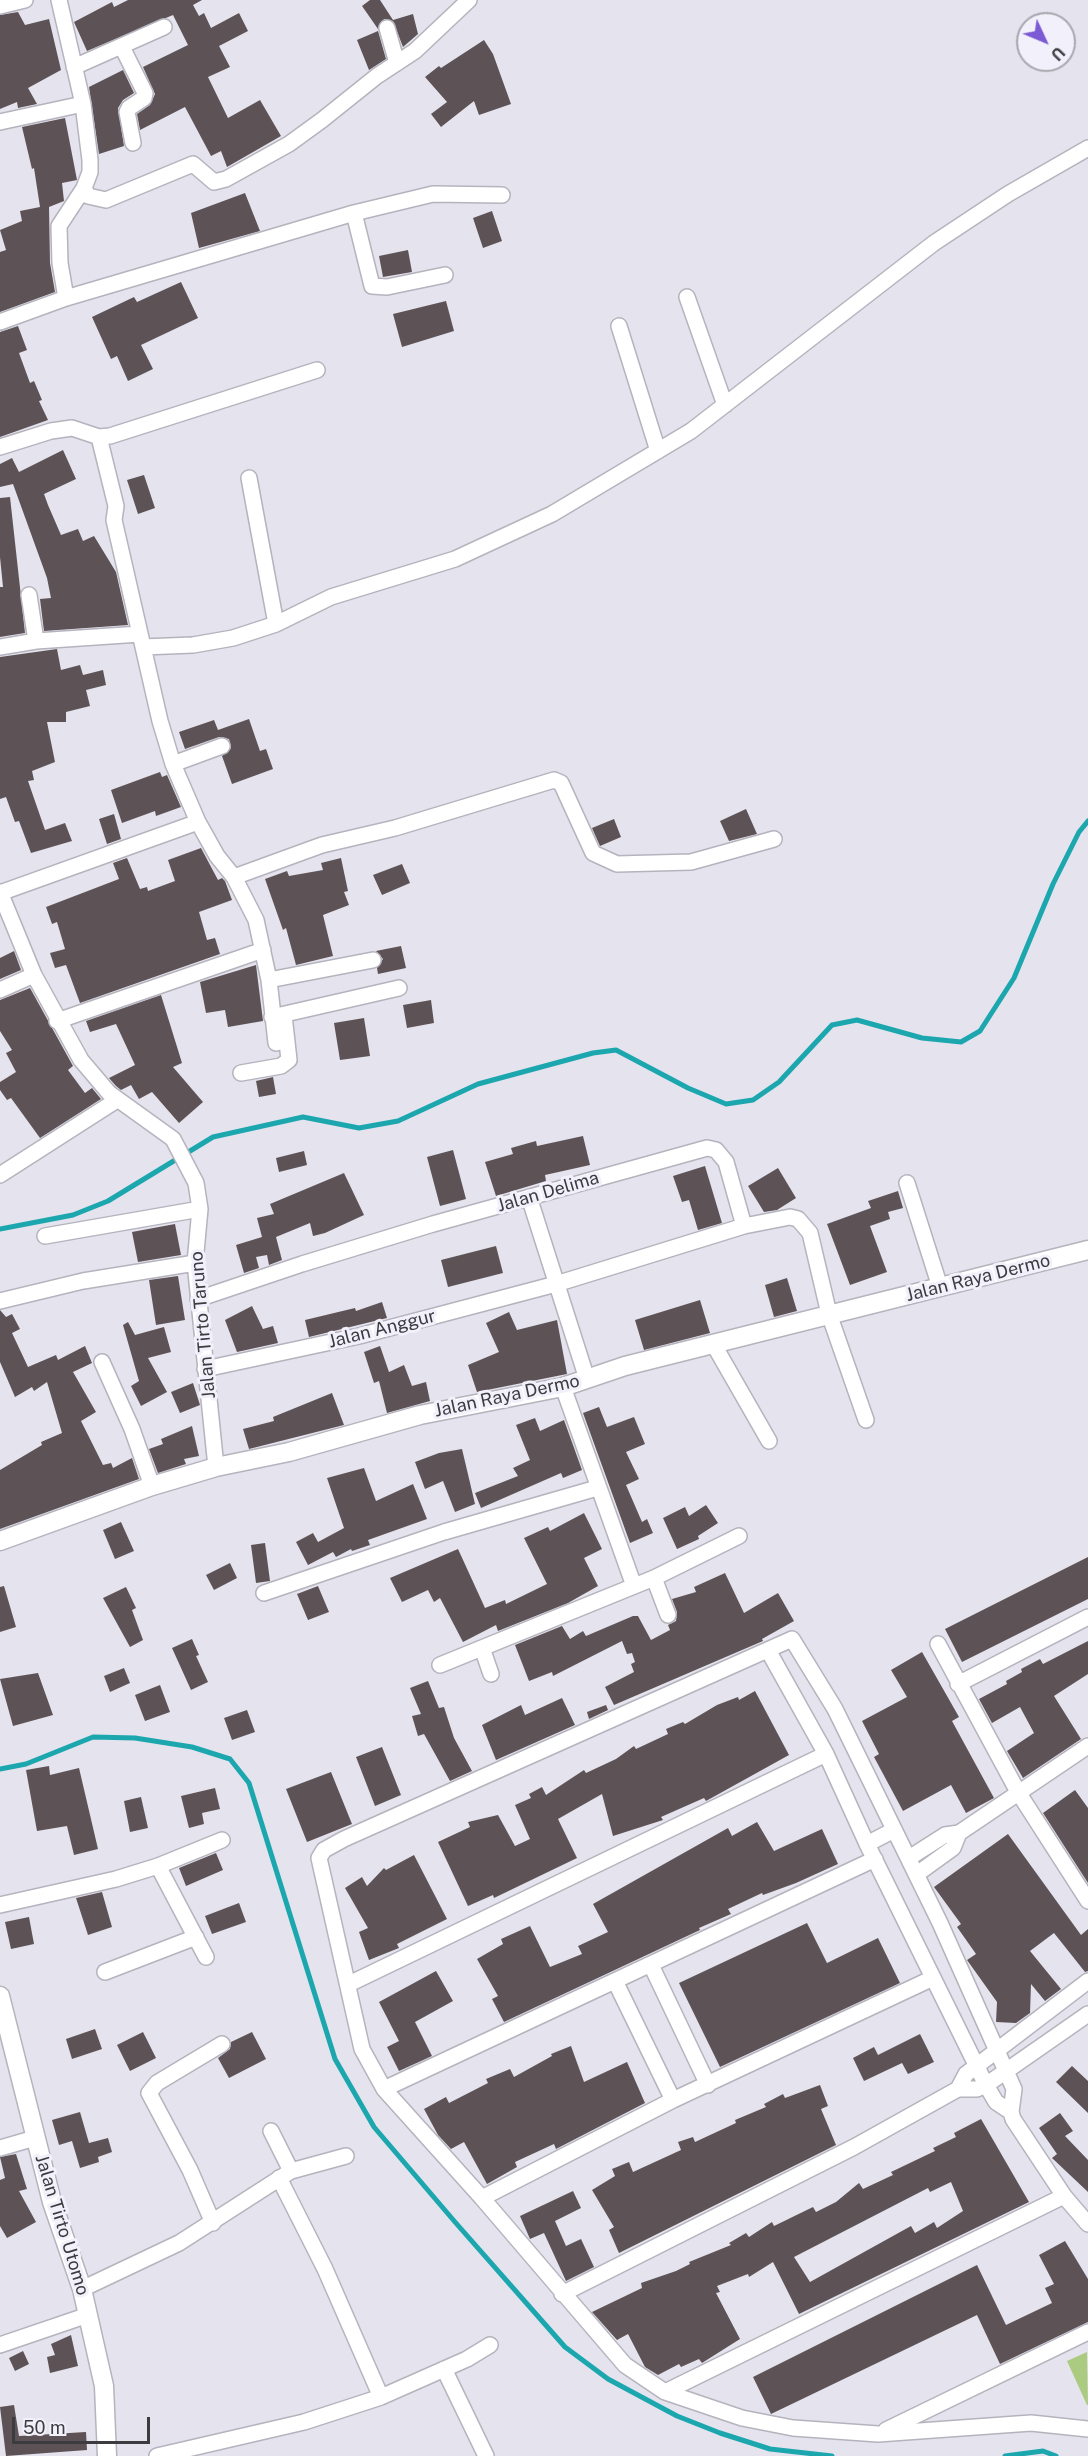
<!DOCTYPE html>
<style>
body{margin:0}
#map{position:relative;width:1088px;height:2456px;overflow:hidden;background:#e5e3ed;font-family:"Public Sans",sans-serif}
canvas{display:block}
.north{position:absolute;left:1016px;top:12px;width:60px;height:60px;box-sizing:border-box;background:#f2f0fa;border:2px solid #a9a8af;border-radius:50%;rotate:134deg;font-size:16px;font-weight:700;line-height:24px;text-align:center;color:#3c3b3f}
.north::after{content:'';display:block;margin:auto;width:21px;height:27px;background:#7c5ad4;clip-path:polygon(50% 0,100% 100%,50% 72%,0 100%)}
.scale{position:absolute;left:12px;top:2417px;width:138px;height:27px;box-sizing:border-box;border:3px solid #3c3b3f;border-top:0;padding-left:8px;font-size:18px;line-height:21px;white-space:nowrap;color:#3c3b3f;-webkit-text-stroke:4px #f2f0fa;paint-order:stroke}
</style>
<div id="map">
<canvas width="1088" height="2456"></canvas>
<div class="north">U</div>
<div class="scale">50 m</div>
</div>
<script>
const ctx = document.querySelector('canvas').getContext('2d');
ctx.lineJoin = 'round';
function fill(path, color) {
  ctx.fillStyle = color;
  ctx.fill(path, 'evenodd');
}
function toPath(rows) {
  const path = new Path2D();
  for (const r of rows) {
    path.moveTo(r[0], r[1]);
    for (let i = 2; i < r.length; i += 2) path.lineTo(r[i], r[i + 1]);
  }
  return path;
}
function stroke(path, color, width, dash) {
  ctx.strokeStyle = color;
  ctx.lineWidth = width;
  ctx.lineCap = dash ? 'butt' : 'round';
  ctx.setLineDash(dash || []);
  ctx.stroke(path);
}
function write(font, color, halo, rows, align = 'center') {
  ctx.font = font + ' "Public Sans",sans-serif';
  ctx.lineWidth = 6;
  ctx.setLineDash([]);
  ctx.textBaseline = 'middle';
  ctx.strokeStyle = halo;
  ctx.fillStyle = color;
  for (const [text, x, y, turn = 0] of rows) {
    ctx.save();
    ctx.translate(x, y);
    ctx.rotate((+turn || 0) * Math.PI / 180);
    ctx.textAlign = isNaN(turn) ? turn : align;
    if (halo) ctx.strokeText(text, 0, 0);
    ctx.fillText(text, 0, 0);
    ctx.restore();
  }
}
const green = toPath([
 [1087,2352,1088,2405,1087,2405,1067,2361]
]);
const stream = toPath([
 [0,1229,73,1215,108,1201,213,1137,303,1117,359,1128,398,1121,478,1084,593,1053,616,1050,688,1088,726,1104,753,1100,779,1082,832,1025,857,1020,922,1038,961,1042,980,1031,1014,978,1053,884,1079,832,1088,821],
 [0,1769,26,1764,93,1737,135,1738,192,1747,230,1759,249,1783,335,2059,374,2127,455,2222,565,2347,608,2379,677,2416,720,2433,770,2449,832,2456],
 [1005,2456,1043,2451,1056,2456]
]);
const building = toPath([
 [128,0,202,0,193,5,199,16,204,13,211,28,239,13,248,31,219,46,230,67,208,77,228,118,260,100,281,136,227,167,221,151,211,156,185,107,140,130,137,114,150,105,155,94,143,67,188,45,173,15,87,51,74,22,112,2,114,7],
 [370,0,380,0,393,20,413,14,418,34,403,47,393,21,384,19,378,29,362,6],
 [18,12,25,25,49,19,61,70,28,88,37,104,18,108,17,102,0,109,0,15],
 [378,31,386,59,369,70,357,40],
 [484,40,493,54,511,104,479,115,474,101,441,127,431,114,447,102,425,77,439,66,441,68],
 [123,70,134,93,123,100,118,108,124,146,99,154,89,87],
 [65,118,77,180,62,183,64,201,49,207,50,263,55,292,0,312,0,252,6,250,0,230,22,221,20,211,40,207,34,168,32,169,22,127],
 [245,193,260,231,199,248,191,213],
 [492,211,502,241,483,248,473,218],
 [408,250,412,272,383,277,379,256],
 [181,282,198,318,141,345,153,369,128,381,117,356,111,359,92,317,134,297,137,302],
 [446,301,454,331,402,347,393,314],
 [18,326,27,350,19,353,30,383,34,381,42,400,39,401,48,420,0,437,0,332],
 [63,450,76,479,44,494,48,505,61,535,78,529,83,541,94,536,116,572,128,625,44,631,40,599,51,598,47,578,13,484,0,487,0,464,12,458,19,472],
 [144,475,155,508,138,514,127,480],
 [10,497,25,633,0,637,0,587,3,587,0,557,0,498],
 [57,649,61,670,80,665,83,675,103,670,106,685,86,690,90,706,66,712,66,722,47,722,55,762,32,771,34,780,28,781,45,830,65,823,72,841,31,853,19,821,15,822,6,797,0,799,0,657],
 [249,719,260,751,266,749,273,769,232,784,222,756,231,748,229,739,219,737,185,749,179,732,214,720,218,730],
 [160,772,162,777,167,775,181,807,156,816,155,811,122,823,111,790],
 [746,809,757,834,729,841,720,821],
 [114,814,121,839,107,844,99,819],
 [614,819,621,837,600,846,592,828],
 [201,848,218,880,222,878,225,881,232,900,199,912,207,940,215,938,220,954,80,1003,66,965,55,968,50,953,65,949,57,922,52,924,46,907,119,879,113,863,127,858,140,889,147,887,148,891,175,881,168,860],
 [341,858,348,891,344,892,349,905,323,915,333,956,296,965,286,928,283,930,265,879,287,871,289,876,323,870,321,863],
 [402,864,410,883,382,895,373,875],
 [401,946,406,968,378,974,377,968,383,959,376,951],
 [14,951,21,970,0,979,0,958],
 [256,965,263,1021,228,1027,225,1010,206,1013,200,982],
 [30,988,73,1066,68,1070,85,1093,92,1088,101,1099,40,1138,11,1098,7,1100,0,1090,0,1082,16,1072,6,1053,12,1050,0,1031,0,1000],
 [161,995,182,1063,173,1067,203,1102,179,1123,152,1092,139,1099,131,1085,121,1090,116,1086,109,1078,135,1065,116,1024,90,1032,86,1021],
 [431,1000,434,1023,407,1028,403,1005],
 [364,1018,370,1056,340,1060,334,1023],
 [273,1077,276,1094,259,1097,256,1081],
 [583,1136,590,1165,545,1175,546,1181,496,1196,485,1162,513,1154,511,1148,536,1141,537,1146],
 [453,1150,466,1199,440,1206,427,1157],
 [304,1151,307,1165,279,1172,276,1158],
 [705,1166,722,1223,698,1230,689,1200,682,1202,673,1176],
 [778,1168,796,1198,777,1210,764,1212,748,1186],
 [344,1173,364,1215,325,1233,313,1236,310,1223,276,1237,282,1260,269,1265,267,1255,256,1257,259,1268,244,1273,236,1245,262,1237,257,1218,274,1214,270,1204],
 [898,1191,903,1208,888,1212,890,1219,870,1226,887,1272,850,1285,827,1224,871,1208,868,1201],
 [175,1224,181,1255,138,1262,132,1232],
 [496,1246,503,1273,448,1287,441,1260],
 [178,1276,185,1320,156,1325,149,1280],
 [787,1278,797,1311,774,1317,765,1285],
 [700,1300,710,1333,644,1350,635,1320],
 [382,1302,387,1318,309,1337,305,1320,355,1308,356,1311],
 [252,1306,263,1329,273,1326,278,1343,237,1352,225,1320],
 [0,1310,6,1317,12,1314,20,1329,12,1333,28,1367,56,1355,58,1360,85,1346,92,1363,73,1372,96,1412,81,1421,103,1465,111,1463,113,1468,132,1458,139,1479,0,1529,0,1470,42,1445,41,1442,62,1433,47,1382,34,1391,32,1387,15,1397,0,1362],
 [509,1312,517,1330,557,1320,567,1374,477,1392,468,1365,499,1352,486,1323],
 [128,1322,135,1335,164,1327,171,1352,148,1358,167,1392,141,1406,131,1386,139,1381,123,1325],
 [380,1346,389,1372,404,1365,412,1386,426,1382,430,1401,387,1413,379,1381,374,1383,364,1352],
 [193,1383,200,1405,180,1413,171,1392],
 [332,1393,344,1425,249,1449,243,1429,274,1421,273,1417],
 [599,1407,607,1427,634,1417,645,1444,626,1452,639,1479,626,1485,642,1522,647,1519,653,1533,630,1543,583,1413],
 [535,1418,540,1431,564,1420,582,1470,563,1478,561,1473,481,1508,475,1493,518,1476,513,1468,530,1460,516,1425],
 [192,1426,199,1456,184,1459,186,1464,158,1473,149,1449,163,1444,161,1439],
 [462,1449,475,1504,455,1512,443,1481,425,1489,415,1462,439,1453],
 [364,1468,376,1501,413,1484,427,1519,368,1540,370,1545,352,1551,351,1549,336,1557,333,1552,308,1565,296,1542,313,1533,318,1542,344,1528,327,1478],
 [706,1505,718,1523,698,1536,699,1539,677,1549,663,1518,685,1507,689,1516],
 [584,1513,602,1549,584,1558,598,1586,568,1603,498,1631,496,1625,463,1642,440,1598,434,1602,428,1590,402,1602,390,1578,458,1549,485,1608,505,1600,506,1604,547,1584,524,1538,548,1527,550,1531],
 [121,1522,134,1551,115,1559,103,1530],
 [265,1543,270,1581,256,1583,251,1545],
 [1088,1557,1088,1599,962,1662,945,1629],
 [230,1563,237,1578,214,1590,206,1575],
 [725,1573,744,1613,778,1593,794,1621,762,1639,763,1641,614,1705,605,1687,634,1672,631,1664,635,1662,632,1653,627,1654,622,1641,553,1676,552,1672,529,1681,515,1645,562,1626,570,1639,583,1631,586,1636,633,1616,638,1616,651,1640,670,1630,668,1625,676,1621,677,1612,672,1599,696,1592,694,1587],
 [4,1586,16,1627,0,1632,0,1587],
 [318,1586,329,1612,308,1620,297,1594],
 [126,1587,136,1608,132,1610,143,1640,130,1647,103,1598],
 [192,1639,199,1655,196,1656,208,1682,191,1690,172,1648],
 [1088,1641,1088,1674,1054,1696,1081,1739,1023,1778,1007,1751,1034,1733,1020,1707,992,1723,979,1699,1007,1684,1006,1681,1022,1672,1021,1669,1040,1659,1043,1664],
 [922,1652,959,1717,952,1721,994,1798,966,1813,951,1785,903,1811,874,1757,879,1754,862,1721,907,1697,891,1670],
 [124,1668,130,1683,110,1692,104,1676],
 [38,1673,53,1715,13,1726,0,1679],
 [428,1681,439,1708,444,1707,454,1738,472,1771,450,1781,424,1734,418,1736,412,1716,421,1714,410,1688],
 [160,1685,170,1712,145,1721,135,1695],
 [755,1691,789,1755,706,1801,704,1798,661,1817,663,1820,613,1836,602,1794,558,1819,577,1858,494,1898,493,1895,468,1906,438,1842,470,1827,468,1822,498,1815,515,1846,530,1839,515,1805,531,1798,529,1794,542,1787,546,1795,584,1770,586,1773,616,1759,634,1746,636,1749,668,1734,666,1729,683,1722,685,1724,717,1705,738,1697,739,1700],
 [562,1698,575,1725,496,1760,482,1725,521,1705,525,1715],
 [606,1705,608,1710,589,1719,587,1712],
 [247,1710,255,1732,232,1740,224,1718],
 [382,1747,401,1795,375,1806,356,1757],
 [49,1766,50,1775,79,1768,98,1849,74,1855,67,1826,37,1831,26,1770],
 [331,1772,352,1824,307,1842,286,1789],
 [215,1788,220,1809,202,1813,204,1824,189,1828,181,1796],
 [1075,1790,1088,1808,1088,1883,1043,1813],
 [141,1797,148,1828,130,1832,124,1801],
 [757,1822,774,1851,822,1829,838,1864,796,1883,763,1895,762,1893,728,1909,731,1914,699,1928,700,1930,504,2022,492,1999,498,1996,477,1959,503,1944,501,1939,530,1926,550,1967,582,1954,578,1946,608,1932,593,1904,728,1828,732,1836],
 [1008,1834,1081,1935,1088,1929,1088,1971,1085,1972,1054,1933,1030,1951,1061,1989,1045,2001,1031,1984,1030,2013,1016,2023,996,2022,997,2002,967,1960,976,1954,957,1927,961,1924,934,1887],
 [216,1853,223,1870,186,1886,179,1868],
 [414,1855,447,1919,397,1944,399,1948,369,1960,359,1932,368,1928,345,1888,362,1877,367,1886,384,1868,386,1870],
 [102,1892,112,1927,88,1935,76,1898],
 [239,1903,246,1922,212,1934,205,1916],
 [29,1917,34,1944,11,1949,5,1922],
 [807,1923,827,1963,878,1938,900,1983,720,2067,679,1983],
 [436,1971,453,2001,415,2022,432,2056,399,2071,387,2047,399,2041,379,2002],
 [95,2029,102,2049,72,2059,66,2039],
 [143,2032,156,2058,130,2071,117,2045],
 [252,2032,266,2059,229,2078,218,2058,230,2049,231,2042],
 [920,2034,934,2062,908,2074,902,2063,864,2081,853,2058,874,2047,878,2055],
 [571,2046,584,2082,627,2062,645,2103,556,2149,554,2144,515,2162,517,2167,487,2184,464,2142,451,2149,438,2135,424,2109,446,2097,449,2103,488,2083,486,2079,510,2069,514,2077,552,2056,551,2054],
 [1072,2066,1088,2081,1088,2113,1056,2082],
 [820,2085,828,2106,821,2109,836,2145,619,2253,609,2230,614,2227,592,2190,615,2176,612,2169,629,2162,633,2172,681,2150,678,2142,693,2137,695,2142,736,2123,735,2120,766,2107,764,2104,783,2094,785,2098],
 [80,2112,89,2143,108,2138,112,2152,98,2157,99,2162,80,2168,72,2141,59,2145,52,2120],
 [1060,2113,1073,2131,1065,2136,1088,2160,1088,2192,1052,2158,1057,2154,1039,2128],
 [981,2119,1029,2202,799,2314,773,2262,749,2277,748,2274,717,2286,720,2292,716,2293,740,2339,702,2363,699,2359,681,2367,679,2364,658,2375,645,2367,628,2334,617,2340,592,2312,642,2288,641,2283,676,2271,690,2264,689,2262,731,2245,729,2243,746,2233,749,2237,772,2222,774,2226,813,2207,816,2212,836,2202,859,2183,863,2189,893,2175,891,2172,935,2151,933,2148,956,2137,954,2133],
 [951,2182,963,2211,937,2228,934,2222,915,2233,911,2226,810,2282,794,2257,928,2188,930,2192],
 [16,2154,27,2189,19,2191,36,2222,7,2238,0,2226,0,2180,5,2178,0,2157],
 [573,2191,581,2208,555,2221,566,2246,581,2239,594,2267,566,2281,544,2233,530,2239,520,2216],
 [1065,2241,1088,2279,1088,2322,1000,2364,977,2315,771,2414,753,2377,977,2265,1006,2325,1052,2303,1045,2288,1054,2284,1039,2255],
 [71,2335,78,2366,50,2373,47,2357,55,2355,51,2344],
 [23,2351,29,2364,15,2371,9,2358],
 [14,2405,19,2436,86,2432,87,2450,6,2456,0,2407]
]);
const minor = toPath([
 [59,0,83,104,90,160,90,172,84,188,59,226,60,263,66,298],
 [0,6,25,0],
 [387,28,397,63],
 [122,47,145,93,144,98,129,108,127,112,133,143],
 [74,67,164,27],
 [0,122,83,104],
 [84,188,88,196,106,200,193,164,214,182,226,179,289,144,322,120,377,76,415,51,469,0],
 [354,213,372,286,387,287,445,275],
 [687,297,725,405],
 [0,322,66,298,354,213,433,194,502,195],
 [619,326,658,451],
 [99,437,116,506,114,520,160,721,173,764,198,822,217,856,234,877,256,920,269,980,276,1043],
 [0,447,51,431,72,428,99,437,110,436,317,370],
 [249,478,276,624],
 [29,595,36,641],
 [0,647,36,641,140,634],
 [143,647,193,645,233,638,276,624,331,597,455,559,552,514,691,431,934,243,1008,194,1088,148],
 [173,764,222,746],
 [234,877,322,845,395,828,554,780,561,783,593,853,617,864,691,862,774,839],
 [0,892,34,975,81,1060,109,1093,173,1139,196,1183,200,1209,195,1263,216,1467],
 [0,893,198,822],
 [269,980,373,960],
 [0,990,34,975],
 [272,1017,399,988],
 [57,1021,263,950],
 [241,1073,281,1066,289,1060,284,1015],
 [0,1175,117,1100],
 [907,1183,940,1287],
 [529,1197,587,1379],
 [45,1236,200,1209],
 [198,1299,302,1264,433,1224,707,1148,716,1150,726,1162,744,1226],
 [0,1301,83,1281,195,1263],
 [714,1345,769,1441],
 [102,1362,132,1429,152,1486],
 [205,1369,359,1336,556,1284,744,1226,790,1217,798,1219,810,1233,829,1314,866,1420],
 [563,1387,634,1586],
 [654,1578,668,1615],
 [264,1593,444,1532,597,1488],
 [938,1644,1018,1792,1088,1901],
 [482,1648,491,1674],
 [769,1652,826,1754,867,1844,986,2085,996,2102,1011,2112],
 [440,1665,654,1578,739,1536],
 [958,1684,1088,1617],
 [867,1844,894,1830],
 [909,1858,945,1835,959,1833,1088,1746],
 [158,1866,206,1957],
 [917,1874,953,1848,959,1833],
 [0,1905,116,1879,158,1866,222,1840],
 [651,1965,708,2085],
 [105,1972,196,1937],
 [615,1981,673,2100],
 [349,1984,826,1754],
 [384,2089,875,1859],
 [958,2089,966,2074,1088,1981],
 [271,2131,291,2171],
 [0,2148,35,2138],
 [279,2178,325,2269,381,2397],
 [482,2198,673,2100,933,1978],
 [213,2223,190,2170,149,2093,157,2083,222,2044],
 [1088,2224,1064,2196,1013,2119,1011,2112,1014,2089,940,1923,835,1709,792,1639,344,1839,324,1850,319,1858,362,2049,384,2089,482,2198,625,2365,665,2392,742,2418,793,2428,878,2434,1031,2423,1088,2429],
 [82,2289,179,2243,291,2171,346,2156],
 [562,2294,854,2147,958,2089,977,2089,986,2085,1088,2014],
 [0,2345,88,2315],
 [444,2369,486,2456],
 [665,2392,1064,2196],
 [886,2430,1088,2332],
 [157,2456,304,2422,381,2397,467,2359,490,2345]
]);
const tertiary = toPath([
 [0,1541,152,1486,216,1467,289,1452,420,1415,563,1387,625,1366,1088,1250],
 [0,1996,52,2202,82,2289,104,2386,107,2456]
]);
const streetNames = [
 ["Jalan Delima",548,1192,-16],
 ["Jalan Raya Dermo",978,1278,-14],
 ["Jalan Tirto Taruno",203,1325,-95],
 ["Jalan Anggur",382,1329,-14],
 ["Jalan Raya Dermo",507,1396,-12],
 ["Jalan Tirto Utomo",62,2225,73]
];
fill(green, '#aacb80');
stroke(stream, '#1ca7af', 5);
fill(building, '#5d5357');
stroke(minor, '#b5b3bd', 18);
stroke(tertiary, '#b5b3bd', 21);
stroke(minor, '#fff', 15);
stroke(tertiary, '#fff', 18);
write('18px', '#3c3b3f', '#f2f0fa', streetNames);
</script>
